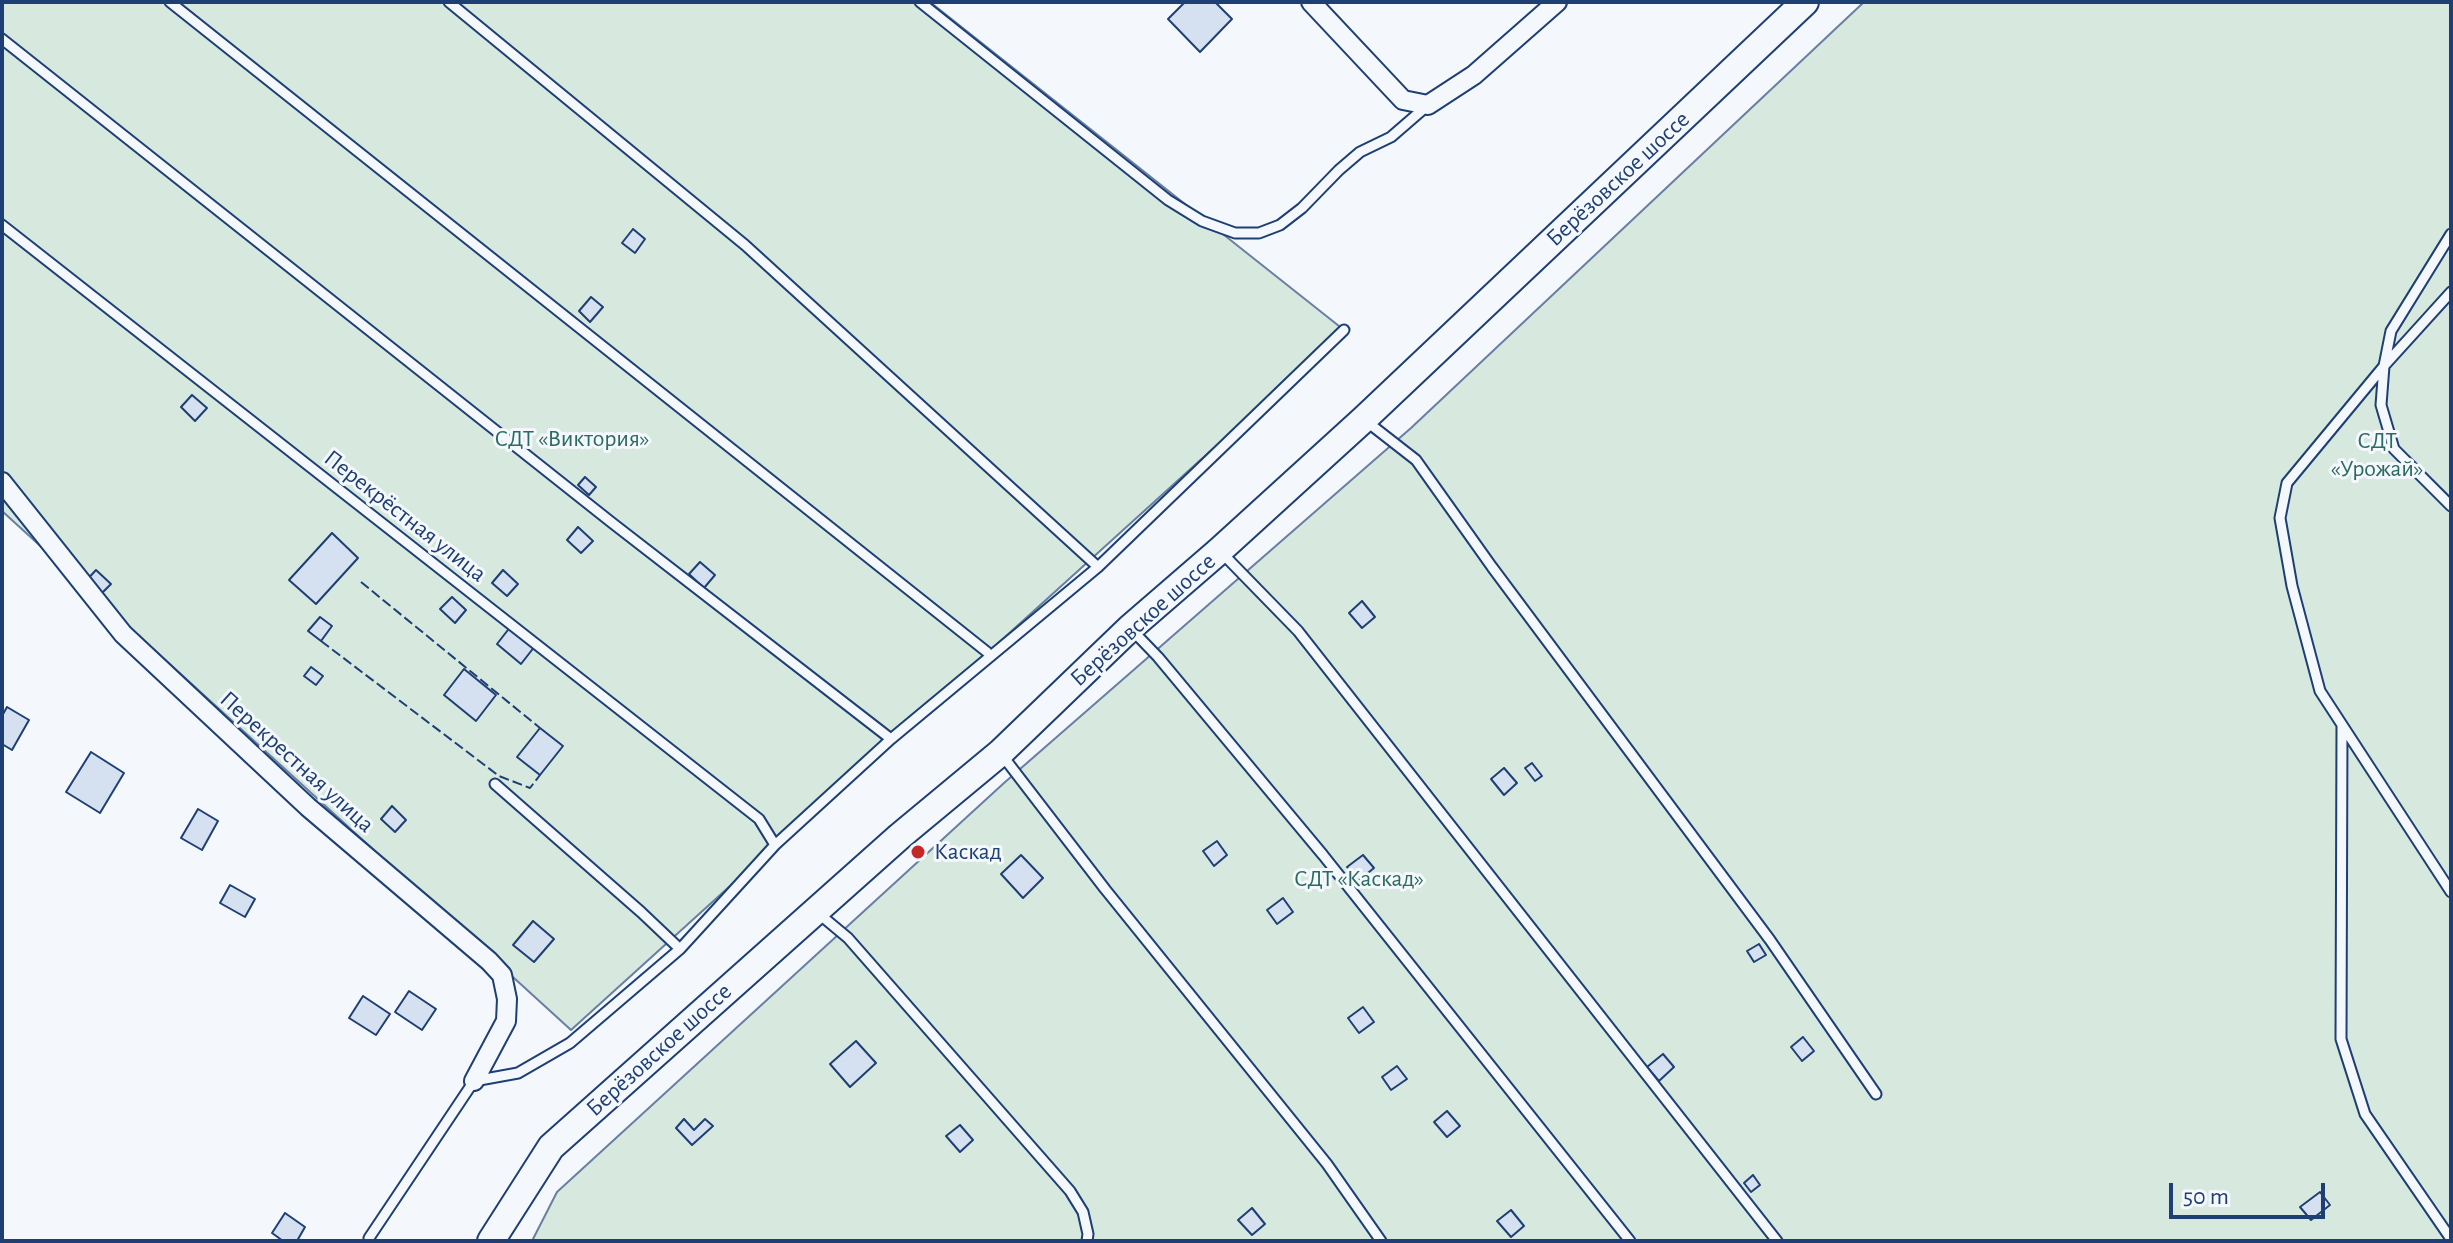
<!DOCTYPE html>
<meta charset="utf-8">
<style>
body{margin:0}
#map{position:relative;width:2453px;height:1243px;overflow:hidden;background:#f4f7fb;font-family:"Alegreya Sans",sans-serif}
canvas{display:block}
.frame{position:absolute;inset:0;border:4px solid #1d3f73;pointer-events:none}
.scale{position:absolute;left:2169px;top:1183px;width:156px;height:36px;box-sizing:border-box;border:4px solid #1d3f73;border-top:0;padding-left:10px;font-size:24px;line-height:28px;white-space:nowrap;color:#1d3f73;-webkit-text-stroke:6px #f4f7fb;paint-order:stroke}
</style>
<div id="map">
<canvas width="2453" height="1243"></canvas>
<div class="frame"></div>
<div class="scale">50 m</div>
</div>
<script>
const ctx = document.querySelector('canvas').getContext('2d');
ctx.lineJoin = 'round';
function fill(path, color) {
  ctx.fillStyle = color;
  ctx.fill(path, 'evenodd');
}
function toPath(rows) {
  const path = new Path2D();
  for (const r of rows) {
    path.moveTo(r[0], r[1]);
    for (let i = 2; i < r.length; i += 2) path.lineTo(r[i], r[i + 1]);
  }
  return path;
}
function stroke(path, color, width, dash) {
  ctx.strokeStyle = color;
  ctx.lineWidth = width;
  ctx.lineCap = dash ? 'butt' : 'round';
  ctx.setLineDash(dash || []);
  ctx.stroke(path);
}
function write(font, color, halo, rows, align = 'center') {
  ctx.font = font + ' "Alegreya Sans",sans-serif';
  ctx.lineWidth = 6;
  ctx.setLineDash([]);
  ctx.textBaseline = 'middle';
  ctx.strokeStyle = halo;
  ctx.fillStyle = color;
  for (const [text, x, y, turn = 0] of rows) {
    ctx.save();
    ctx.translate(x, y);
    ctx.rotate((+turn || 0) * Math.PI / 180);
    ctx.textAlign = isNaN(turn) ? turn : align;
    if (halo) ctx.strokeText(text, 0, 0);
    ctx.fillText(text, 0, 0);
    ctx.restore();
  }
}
const green = toPath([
 [2,2,930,2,1344,330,571,1030,2,511,2,2],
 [1864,2,2451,2,2451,1241,532,1241,557,1192,1004,783,1411,428,1864,2]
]);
const building = toPath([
 [1185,2,1215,2,1232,19,1200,52,1168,19,1185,2],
 [633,229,645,239,635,253,622,243,633,229],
 [591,297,603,307,590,322,579,311,591,297],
 [192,395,207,408,195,421,181,407,192,395],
 [585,477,596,487,589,495,578,485,585,477],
 [578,527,593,541,581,553,567,540,578,527],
 [332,533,358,558,316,604,289,580,332,533],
 [700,562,715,575,704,588,689,574,700,562],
 [96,570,111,584,99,596,84,583,96,570],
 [503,570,518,584,507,596,492,583,503,570],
 [452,597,466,610,455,623,440,609,452,597],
 [1362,601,1375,617,1362,628,1349,613,1362,601],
 [320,617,332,626,321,641,308,631,320,617],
 [511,626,535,646,521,664,497,644,511,626],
 [311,667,323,676,316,685,304,676,311,667],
 [464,669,496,695,476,721,444,695,464,669],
 [7,707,29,720,12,750,2,744,2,716,7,707],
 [540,728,563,746,540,775,517,757,540,728],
 [91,752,124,773,100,813,66,792,91,752],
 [1532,763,1542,776,1535,781,1525,768,1532,763],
 [1504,768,1517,783,1504,795,1491,779,1504,768],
 [392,806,406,820,395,832,381,819,392,806],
 [198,809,218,821,202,850,181,838,198,809],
 [1217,841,1227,855,1214,866,1203,851,1217,841],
 [1021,855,1043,878,1023,898,1001,874,1021,855],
 [1363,855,1374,868,1358,881,1347,867,1363,855],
 [230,885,255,899,245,917,220,903,230,885],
 [1283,898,1293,912,1277,924,1267,910,1283,898],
 [533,921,554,939,534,962,513,945,533,921],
 [1759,944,1766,955,1754,962,1747,951,1759,944],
 [409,991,436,1009,422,1030,395,1012,409,991],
 [363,996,390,1014,376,1035,349,1018,363,996],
 [1363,1007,1374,1022,1359,1033,1348,1018,1363,1007],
 [1803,1037,1814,1051,1802,1061,1791,1047,1803,1037],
 [856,1041,876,1063,850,1087,830,1064,856,1041],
 [1663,1054,1674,1067,1659,1081,1647,1067,1663,1054],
 [1397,1066,1407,1079,1391,1090,1382,1077,1397,1066],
 [1447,1111,1460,1126,1447,1137,1434,1122,1447,1111],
 [684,1119,694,1130,705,1119,713,1126,692,1145,676,1128,684,1119],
 [960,1125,973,1140,960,1152,946,1136,960,1125],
 [1753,1175,1760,1185,1751,1192,1744,1183,1753,1175],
 [2320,1192,2330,1205,2311,1220,2300,1207,2320,1192],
 [1252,1208,1265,1224,1252,1235,1238,1220,1252,1208],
 [1511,1210,1524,1226,1511,1237,1497,1221,1511,1210],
 [285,1213,305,1227,297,1241,283,1241,272,1233,285,1213]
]);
const lane = toPath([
 [170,2,987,652],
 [449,2,745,245,1098,567],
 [920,2,1168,200,1202,221,1235,233,1259,233,1280,225,1302,208,1339,170,1360,152,1391,137,1428,105],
 [2,39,611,522,891,739],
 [2,225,759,819,775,845],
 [2451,234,2391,331,2384,366,2381,405,2394,449,2451,506],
 [2451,292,2384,366,2287,483,2280,518,2292,586,2320,691,2451,892],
 [1366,421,1416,460,1492,567,1770,940,1876,1094],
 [1222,553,1298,631,1777,1241],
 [1132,630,1158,657,1323,855,1630,1241],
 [2342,725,2341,1039,2365,1114,2451,1239],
 [1002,755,1105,889,1327,1164,1381,1241],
 [495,784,641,912,680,949],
 [818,913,848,938,1070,1191,1083,1212,1088,1234,1087,1241],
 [369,1238,474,1081,518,1073,570,1043,680,949,775,845,891,739,1098,567,1344,330]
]);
const street = toPath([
 [1311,2,1403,100,1428,105,1474,75,1557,2],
 [2,482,123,634,308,807,489,961,502,975,507,999,506,1021,474,1081]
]);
const secondary = toPath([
 [491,1241,551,1147,900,836,1000,753,1130,628,1219,551,1364,419,1805,2]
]);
const fence = toPath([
 [361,582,540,728],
 [321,641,499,776,530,788,540,775]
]);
const markers = [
 [918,852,8,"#c62828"]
];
const streetNames = [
 ["Берёзовское шоссе",1618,179,-43],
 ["Перекрёстная улица",405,516,38],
 ["Берёзовское шоссе",1143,620,-42],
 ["Перекрестная улица",297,762,42],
 ["Берёзовское шоссе",659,1050,-42]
];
const parkNames = [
 ["СДТ «Виктория»",572,439],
 ["СДТ",2377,441],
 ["«Урожай»",2377,469],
 ["СДТ «Каскад»",1359,879]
];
const poiNames = [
 ["Каскад",934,852]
];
fill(green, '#d7e8df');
stroke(green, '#687fa3', 2);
fill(building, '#d5e0f0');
stroke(building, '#1d3f73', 2);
stroke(lane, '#1d3f73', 13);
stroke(street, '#1d3f73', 22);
stroke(secondary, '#1d3f73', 30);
stroke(lane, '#f4f7fb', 9);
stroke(street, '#f4f7fb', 18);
stroke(secondary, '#f4f7fb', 26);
stroke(fence, '#1d3f73', 2, [10, 4]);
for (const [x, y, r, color] of markers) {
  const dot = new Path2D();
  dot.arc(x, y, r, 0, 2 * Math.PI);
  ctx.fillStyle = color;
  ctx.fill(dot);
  stroke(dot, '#f4f7fb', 3);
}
write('24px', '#1d3f73', '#f4f7fb', streetNames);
write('24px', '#2c6c60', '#f4f7fb', parkNames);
write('24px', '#1d3f73', '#f4f7fb', poiNames, 'left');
</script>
